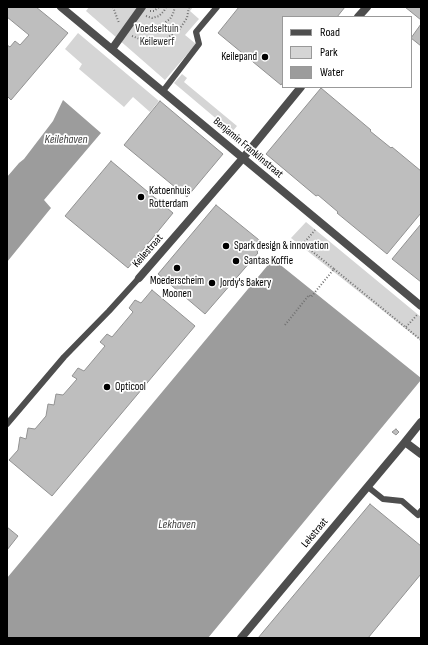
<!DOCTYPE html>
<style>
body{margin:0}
#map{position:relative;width:428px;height:645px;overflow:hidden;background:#fff;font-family:"Sofia Sans Condensed",sans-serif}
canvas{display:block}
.frame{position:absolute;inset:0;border:8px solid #000;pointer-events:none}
.legend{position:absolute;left:282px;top:16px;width:130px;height:72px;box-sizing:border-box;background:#fff;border:1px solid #999;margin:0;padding:5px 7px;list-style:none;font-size:12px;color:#000}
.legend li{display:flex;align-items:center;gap:8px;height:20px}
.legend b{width:20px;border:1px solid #999}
</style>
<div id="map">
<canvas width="428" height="645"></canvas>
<div class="frame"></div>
<ul class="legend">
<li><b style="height:5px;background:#4e4e4e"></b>Road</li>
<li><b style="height:11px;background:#d5d5d5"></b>Park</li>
<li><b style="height:11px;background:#9c9c9c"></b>Water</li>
</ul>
</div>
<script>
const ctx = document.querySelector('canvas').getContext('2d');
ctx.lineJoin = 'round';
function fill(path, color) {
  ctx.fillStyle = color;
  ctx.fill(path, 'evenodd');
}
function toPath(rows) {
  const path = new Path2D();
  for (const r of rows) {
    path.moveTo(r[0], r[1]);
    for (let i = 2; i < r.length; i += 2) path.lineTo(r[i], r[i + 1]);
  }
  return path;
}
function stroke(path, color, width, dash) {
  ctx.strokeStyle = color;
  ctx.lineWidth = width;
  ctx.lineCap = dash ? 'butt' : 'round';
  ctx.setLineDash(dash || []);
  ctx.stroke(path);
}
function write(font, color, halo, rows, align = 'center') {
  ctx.font = font + ' "Sofia Sans Condensed",sans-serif';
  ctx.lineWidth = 3.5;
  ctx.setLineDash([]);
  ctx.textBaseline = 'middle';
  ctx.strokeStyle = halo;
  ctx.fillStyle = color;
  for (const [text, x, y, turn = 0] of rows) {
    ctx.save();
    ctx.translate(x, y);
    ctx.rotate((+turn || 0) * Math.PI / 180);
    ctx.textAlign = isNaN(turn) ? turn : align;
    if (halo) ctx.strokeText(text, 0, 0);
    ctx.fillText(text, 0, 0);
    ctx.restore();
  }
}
const green = toPath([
 [89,7,193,7,190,11,199,19,185,35,196,44,165,80,86,11],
 [78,33,159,101,150,112,133,97,124,107,79,69,82,64,65,49],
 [182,74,187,78,184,82,237,126,232,132,174,83],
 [306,222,421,317,421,341,291,238]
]);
const water = toPath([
 [63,100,101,133,44,200,51,208,7,262,7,177,19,163,24,159,53,121],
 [273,259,421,378,421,380,208,638,7,638,7,578]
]);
const building = toPath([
 [7,7,36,7,68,33,11,100,7,96,7,45,10,47,15,41,20,45,29,35,7,17,7,7],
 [239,7,345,7,337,17,283,17,283,82,281,85,218,33,239,7],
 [405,7,421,7,421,20,405,7],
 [421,24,421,46,411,38,421,24],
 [321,88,371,130,370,131,391,148,392,147,421,171,421,213,387,254,337,213,338,212,318,195,316,196,266,154,321,88],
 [160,101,223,154,187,197,124,145,160,101],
 [111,161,173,213,128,268,65,216,111,161],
 [216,205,264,244,257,252,258,253,205,314,158,274,216,205],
 [421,224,421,282,392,259,421,224],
 [152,290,195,326,52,496,9,460,18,450,20,437,26,439,28,428,35,429,46,416,48,404,54,405,56,394,63,395,77,379,72,376,78,368,84,371,105,346,100,342,107,334,112,337,133,312,129,308,135,300,141,303,152,290],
 [396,429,399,432,396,435,392,432,396,429],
 [370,504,421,546,421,574,368,638,258,638,370,504],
 [7,527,18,536,7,550,7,527]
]);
const path = toPath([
 [113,7,119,23],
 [150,11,154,11,159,7],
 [146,16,152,18,159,16,164,11,166,7],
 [140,25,149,27,160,26,170,19,173,14,175,7],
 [132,36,145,41,152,41,167,38,179,30,187,18,189,7],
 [334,269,421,340],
 [285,325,309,295,311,297,334,269,303,244,315,230],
 [406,327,417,315]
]);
const service = toPath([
 [163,91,199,44,196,32,217,7],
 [7,424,64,357,109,311,139,278],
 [368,487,383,499,402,501,418,515,421,511]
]);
const pedestrian = toPath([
 [112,49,142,7]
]);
const minor = toPath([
 [61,7,421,306],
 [358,17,367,7],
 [139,278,243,158,301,87],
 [405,442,421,422],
 [241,638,405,442,421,454]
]);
const markers = [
 [265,57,4,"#000"],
 [141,197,4,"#000"],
 [226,246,4,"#000"],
 [236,261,4,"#000"],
 [177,268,4,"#000"],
 [212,283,4,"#000"],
 [107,387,4,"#000"]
];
const parkNames = [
 ["Voedseltuin",157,29],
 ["Keilewerf",157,42]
];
const poiNames = [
 ["Keilepand",257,57,"right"],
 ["Katoenhuis",149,191],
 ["Rotterdam",149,204],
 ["Spark design & innovation",234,246],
 ["Santas Koffie",244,261],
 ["Moederscheim",177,281,"center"],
 ["Moonen",177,294,"center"],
 ["Jordy's Bakery",220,283],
 ["Opticool",115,387]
];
const streetNames = [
 ["Benjamin Franklinstraat",248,148,40],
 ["Keilestraat",148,251,-49],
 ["Lekstraat",315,533,-50]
];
const waterNames = [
 ["Keilehaven",66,140],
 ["Lekhaven",177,525]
];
fill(green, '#d5d5d5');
fill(water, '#9c9c9c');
fill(building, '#bebebe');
stroke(building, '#929292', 1);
stroke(path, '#707070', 2, [1, 2]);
stroke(service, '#4e4e4e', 6);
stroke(pedestrian, '#4e4e4e', 8);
stroke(minor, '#4e4e4e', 8);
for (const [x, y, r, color] of markers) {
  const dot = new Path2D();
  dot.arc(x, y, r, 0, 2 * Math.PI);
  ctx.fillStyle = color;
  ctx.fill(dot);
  stroke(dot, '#fff', 1.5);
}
write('11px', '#2c2c2c', '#fff', parkNames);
write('11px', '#000', '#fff', poiNames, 'left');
write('11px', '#000', '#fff', streetNames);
write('italic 12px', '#3d3d3d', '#fff', waterNames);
</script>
